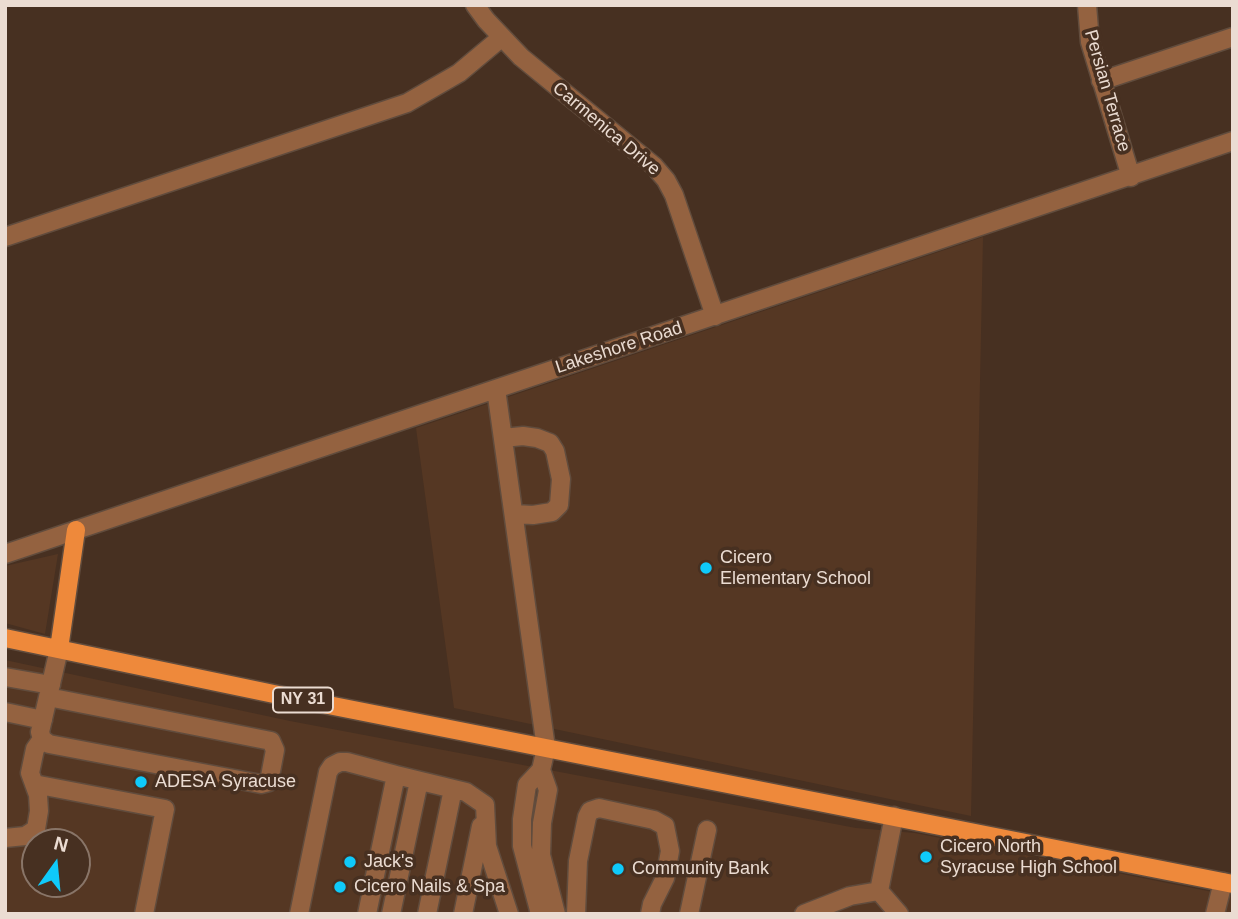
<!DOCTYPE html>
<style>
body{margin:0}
#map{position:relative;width:1238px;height:919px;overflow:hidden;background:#473021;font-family:Helvetica,sans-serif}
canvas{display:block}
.frame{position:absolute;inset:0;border:7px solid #ebdcd2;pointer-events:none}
.north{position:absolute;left:21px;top:828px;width:70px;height:70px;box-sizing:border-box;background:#473021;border:2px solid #897568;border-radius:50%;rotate:15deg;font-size:19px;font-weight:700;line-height:28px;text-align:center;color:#ebdcd2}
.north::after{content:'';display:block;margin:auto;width:24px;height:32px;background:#0fcafa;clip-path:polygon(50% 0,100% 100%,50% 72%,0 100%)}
</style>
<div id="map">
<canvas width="1238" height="919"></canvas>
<div class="frame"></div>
<div class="north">N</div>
</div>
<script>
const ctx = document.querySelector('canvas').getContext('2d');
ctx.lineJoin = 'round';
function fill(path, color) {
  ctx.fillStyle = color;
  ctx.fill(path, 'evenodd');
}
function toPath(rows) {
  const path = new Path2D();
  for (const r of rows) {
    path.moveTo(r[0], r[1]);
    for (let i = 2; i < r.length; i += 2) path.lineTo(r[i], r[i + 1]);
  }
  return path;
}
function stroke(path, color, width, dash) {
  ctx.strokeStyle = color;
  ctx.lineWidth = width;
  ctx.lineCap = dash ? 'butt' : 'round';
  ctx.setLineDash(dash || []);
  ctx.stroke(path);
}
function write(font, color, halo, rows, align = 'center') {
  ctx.font = font + ' Helvetica,sans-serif';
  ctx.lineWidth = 7;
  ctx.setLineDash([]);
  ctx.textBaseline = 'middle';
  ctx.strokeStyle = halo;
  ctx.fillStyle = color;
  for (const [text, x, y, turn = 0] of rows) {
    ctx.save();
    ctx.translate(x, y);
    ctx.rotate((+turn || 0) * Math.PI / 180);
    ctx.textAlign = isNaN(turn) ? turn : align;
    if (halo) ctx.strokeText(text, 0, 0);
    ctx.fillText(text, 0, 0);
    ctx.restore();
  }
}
const built = toPath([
 [983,237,971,816,454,708,416,428],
 [58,554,45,634,5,623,5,566],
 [5,660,290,721,856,828,915,833,1233,896,1233,914,5,914],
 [35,842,77,842,77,884,35,884]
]);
const minor = toPath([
 [475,5,486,20,521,57,654,166,666,180,674,195,715,316],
 [1087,5,1090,42,1131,177],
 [1101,81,1233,37],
 [5,237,407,103,459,73,502,37],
 [496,389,546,748,541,770,527,785,522,819,522,846,540,914],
 [503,438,523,436,537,438,550,443,555,451,561,479,559,505,552,512,533,515,514,514],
 [5,554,1233,141],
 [5,677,51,685],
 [48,697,271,741,275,750,269,782,261,784,49,744,42,739,40,732,48,697,59,649],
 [5,712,43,720],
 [541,770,548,790,542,823,541,855,556,914],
 [34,784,165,809,144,914],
 [5,838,25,836,36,829,39,811,38,795,30,773,35,749,42,739],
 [879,891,899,914],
 [299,914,328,772,332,766,340,762,347,762,396,775],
 [367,914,396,775,466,792,485,805,487,846,509,914],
 [391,914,419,781],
 [427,914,453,789],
 [463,914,481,826],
 [576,914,578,861,587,817,590,811,599,808,654,820,665,826,670,851,665,878,652,904,650,914],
 [689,914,707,830],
 [804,914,850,896,879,891,894,816],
 [1215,914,1223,882]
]);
const major = toPath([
 [5,638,293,698,1233,884],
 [59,649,76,530]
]);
const markers = [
 [706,568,7,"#0fcafa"],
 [141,782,7,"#0fcafa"],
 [926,857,7,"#0fcafa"],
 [350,862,7,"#0fcafa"],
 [618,869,7,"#0fcafa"],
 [340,887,7,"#0fcafa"]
];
const shields = [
 [303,700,60]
];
const shieldNames = [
 ["NY 31",303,700]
];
const streetNames = [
 ["Persian Terrace",1107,91,74],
 ["Carmenica Drive",606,129,40],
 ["Lakeshore Road",619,348,-18]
];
const poiNames = [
 ["Cicero",720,558],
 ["Elementary School",720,579],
 ["ADESA Syracuse",155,782],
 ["Cicero North",940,847],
 ["Syracuse High School",940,868],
 ["Jack's",364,862],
 ["Community Bank",632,869],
 ["Cicero Nails & Spa",354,887]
];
fill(built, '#553723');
stroke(minor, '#614c3d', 21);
stroke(major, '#614c3d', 21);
stroke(minor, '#946240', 18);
stroke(major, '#ee893b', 18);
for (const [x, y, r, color] of markers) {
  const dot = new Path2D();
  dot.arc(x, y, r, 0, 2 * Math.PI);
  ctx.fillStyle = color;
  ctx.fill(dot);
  stroke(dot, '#473021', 2.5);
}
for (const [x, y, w] of shields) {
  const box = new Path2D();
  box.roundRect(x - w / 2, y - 12.5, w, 25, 5);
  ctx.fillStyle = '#473021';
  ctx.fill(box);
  stroke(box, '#ebdcd2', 2);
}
write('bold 16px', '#ebdcd2', null, shieldNames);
write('18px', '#ebdcd2', '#473021', streetNames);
write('18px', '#ebdcd2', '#473021', poiNames, 'left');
</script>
